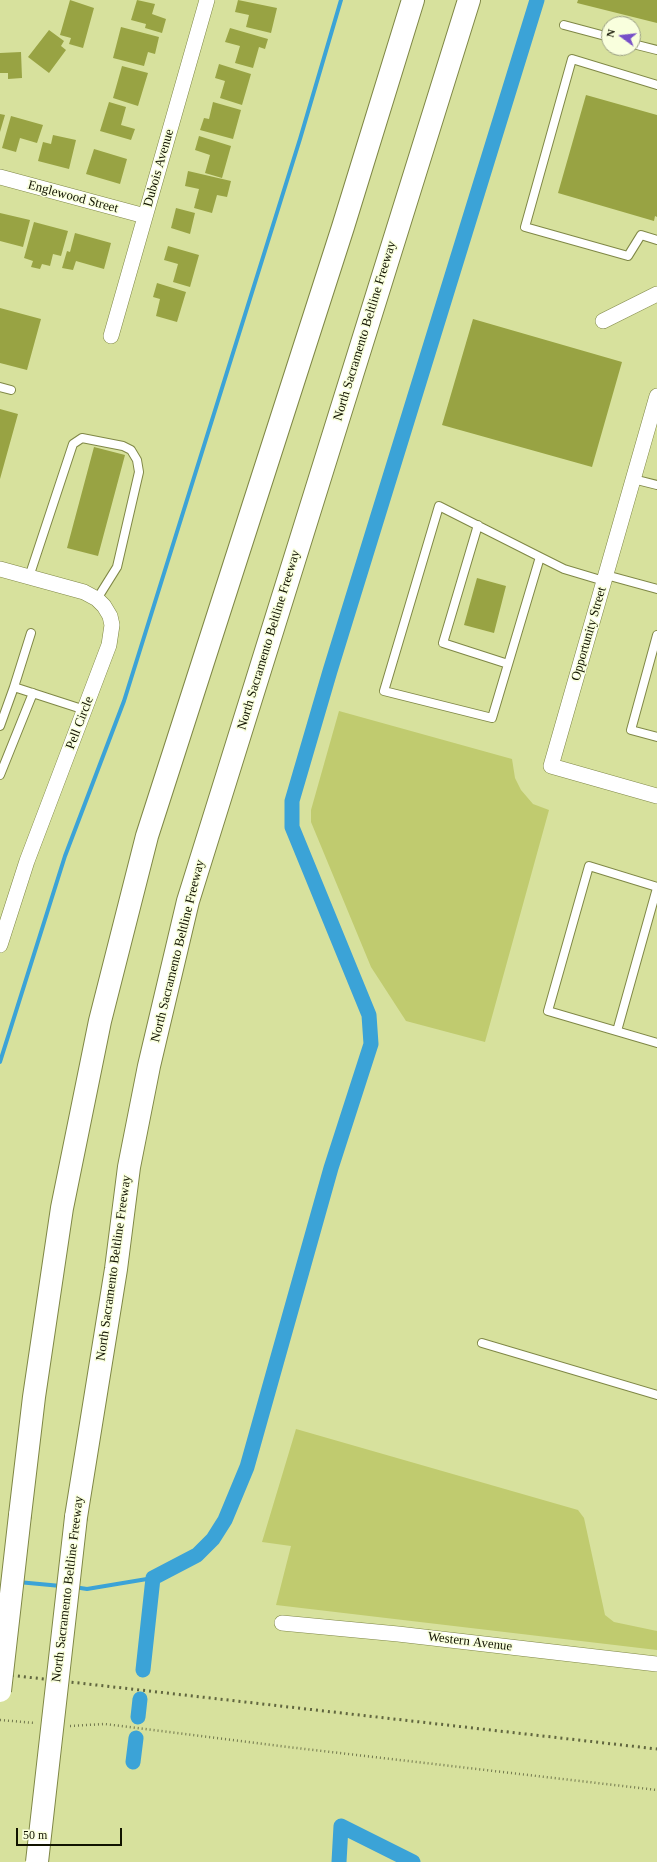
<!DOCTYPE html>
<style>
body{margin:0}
#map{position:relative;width:657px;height:1862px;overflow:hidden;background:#d7e19d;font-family:"Times New Roman",serif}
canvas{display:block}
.north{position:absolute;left:601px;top:16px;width:40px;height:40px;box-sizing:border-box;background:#f9ffdd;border:1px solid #9ca185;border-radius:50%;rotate:285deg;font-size:11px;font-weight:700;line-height:16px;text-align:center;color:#111300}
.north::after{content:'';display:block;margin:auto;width:14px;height:18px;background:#774fc8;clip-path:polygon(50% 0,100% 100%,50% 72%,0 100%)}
.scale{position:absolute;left:16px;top:1828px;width:106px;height:18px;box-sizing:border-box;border:2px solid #111300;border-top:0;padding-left:5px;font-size:12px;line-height:14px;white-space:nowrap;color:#111300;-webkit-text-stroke:3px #f9ffdd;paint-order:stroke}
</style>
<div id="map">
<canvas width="657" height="1862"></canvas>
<div class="north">N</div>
<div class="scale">50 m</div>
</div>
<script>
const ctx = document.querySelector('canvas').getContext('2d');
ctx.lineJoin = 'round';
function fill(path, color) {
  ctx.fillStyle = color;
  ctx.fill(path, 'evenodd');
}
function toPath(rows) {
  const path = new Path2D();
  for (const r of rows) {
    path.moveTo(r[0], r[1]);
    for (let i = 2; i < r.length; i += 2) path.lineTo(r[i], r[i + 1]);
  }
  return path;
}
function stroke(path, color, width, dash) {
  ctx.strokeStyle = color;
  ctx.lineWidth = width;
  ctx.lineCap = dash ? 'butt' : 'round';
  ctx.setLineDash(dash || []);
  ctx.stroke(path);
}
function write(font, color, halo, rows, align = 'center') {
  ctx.font = font + ' "Times New Roman",serif';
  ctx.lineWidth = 3;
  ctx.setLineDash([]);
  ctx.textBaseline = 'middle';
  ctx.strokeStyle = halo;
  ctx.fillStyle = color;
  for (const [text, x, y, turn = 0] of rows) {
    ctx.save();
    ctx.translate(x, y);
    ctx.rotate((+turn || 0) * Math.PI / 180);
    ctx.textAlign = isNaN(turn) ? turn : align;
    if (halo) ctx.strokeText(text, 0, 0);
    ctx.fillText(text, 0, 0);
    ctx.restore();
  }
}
const green = toPath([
 [339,711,512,759,515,778,521,790,533,804,549,810,485,1042,406,1021,371,967,311,822,311,810],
 [296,1429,578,1510,584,1518,605,1615,614,1622,657,1631,657,1650,276,1605,291,1546,262,1542]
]);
const stream = toPath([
 [0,1062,65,856,124,701,300,139,341,0],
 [18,1582,61,1586],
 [74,1587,87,1589,153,1578]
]);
const canal = toPath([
 [143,1670,153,1578,197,1555,213,1539,225,1520,247,1467,331,1168,371,1044,369,1015,292,827,292,801,330,671,537,0],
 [138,1717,140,1699],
 [133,1762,136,1738],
 [339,1862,341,1826,413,1862]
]);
const building = toPath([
 [70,0,94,8,83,48,69,44,71,38,60,35],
 [137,0,155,4,152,14,166,19,162,33,145,28,146,24,131,20],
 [238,0,277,8,271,33,246,27,249,15,235,12],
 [578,0,657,0,657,23,577,3],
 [121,27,159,37,155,54,148,52,144,66,113,58],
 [230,28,268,39,265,49,259,47,253,68,235,63,240,46,225,42],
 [49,30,64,41,61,46,66,50,49,73,28,57],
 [21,52,22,78,8,79,8,73,0,73,0,53],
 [219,64,251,74,242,105,220,98,225,81,215,78],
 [122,66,148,73,138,106,113,98],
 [586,95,657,115,657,217,655,216,654,221,558,193],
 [109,102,126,107,121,125,135,129,131,140,100,131],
 [213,102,241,110,233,139,200,130,204,118,209,119],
 [0,114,5,115,0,132],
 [11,116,43,125,37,143,20,138,16,152,2,148],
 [53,135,76,140,69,169,38,161,43,142,51,144],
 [199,136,231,146,222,178,205,173,210,155,195,150],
 [94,149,127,159,120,184,86,174],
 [188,171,231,181,227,197,217,195,212,213,194,208,199,189,185,186],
 [176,208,195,213,190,234,171,228],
 [0,213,30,220,23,247,0,241],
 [34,222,68,231,61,256,53,254,50,266,42,264,40,269,31,267,33,261,24,258],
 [75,233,111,243,104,269,76,261,73,270,62,268,67,251,70,252],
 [168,246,199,255,190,287,173,282,178,264,164,260],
 [157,283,186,292,177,322,156,316,160,299,153,297],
 [0,308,41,319,27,370,0,363],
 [473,319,622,362,592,467,442,425],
 [0,409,18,414,0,479],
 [94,447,125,455,98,556,67,548],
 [477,578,506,586,494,633,464,625]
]);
const path = toPath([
 [0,1720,35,1723],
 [70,1726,105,1724,288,1747,657,1790]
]);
const service = toPath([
 [564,25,609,37],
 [633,44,657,50],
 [657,85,572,59,525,227,628,256,641,235,657,240],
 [0,387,11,390],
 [633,479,657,485],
 [478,525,443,643,508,664],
 [540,557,492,718,384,691,439,506,540,557,564,569,604,581],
 [606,575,657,589],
 [29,577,73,444,82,438,123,446,131,450,137,460,139,472,117,567,97,599],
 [31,633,14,687,85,710],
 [657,635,631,730,657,737],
 [0,726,14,687],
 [0,775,33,693],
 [657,887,589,866,548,1011,657,1043],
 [617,1031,657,888],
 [482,1343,657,1395]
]);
const minor = toPath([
 [0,177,145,216],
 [603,321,657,294],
 [111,336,207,0],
 [657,396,551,766,657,796],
 [0,569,84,592,97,599,104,606,110,616,112,625,109,645,27,861,0,945],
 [282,1623,398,1634,657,1664]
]);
const motorway = toPath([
 [20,1515,34,1397,62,1208,100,1021,147,836,343,227,413,0],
 [76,1517,116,1269,129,1167,149,1066,188,901,469,0]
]);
const rail = toPath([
 [0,1674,657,1749]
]);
const motorwayBridge = toPath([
 [0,1691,20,1515],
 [37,1862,76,1517]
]);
const streetNames = [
 ["Dubois Avenue",159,168,-74],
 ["Englewood Street",73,197,15],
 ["North Sacramento Beltline Freeway",365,331,-73],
 ["Opportunity Street",589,634,-74],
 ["North Sacramento Beltline Freeway",269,640,-73],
 ["Pell Circle",80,723,-69],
 ["North Sacramento Beltline Freeway",178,951,-76],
 ["North Sacramento Beltline Freeway",114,1268,-82],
 ["North Sacramento Beltline Freeway",68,1589,-83],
 ["Western Avenue",470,1642,7]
];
fill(green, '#c0cb6f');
stroke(stream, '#3ba3d7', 4);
stroke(canal, '#3ba3d7', 15);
fill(building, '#98a343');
stroke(service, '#7f8746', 10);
stroke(minor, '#7f8746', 16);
stroke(motorway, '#7f8746', 24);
stroke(path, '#72784d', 2.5, [1, 3]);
stroke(service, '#fff', 8);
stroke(minor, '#fff', 15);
stroke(motorway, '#fff', 22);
stroke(rail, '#61663f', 3, [2, 4]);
stroke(motorwayBridge, '#7f8746', 24, []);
stroke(motorwayBridge, '#fff', 22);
write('13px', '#111300', '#f9ffdd', streetNames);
</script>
